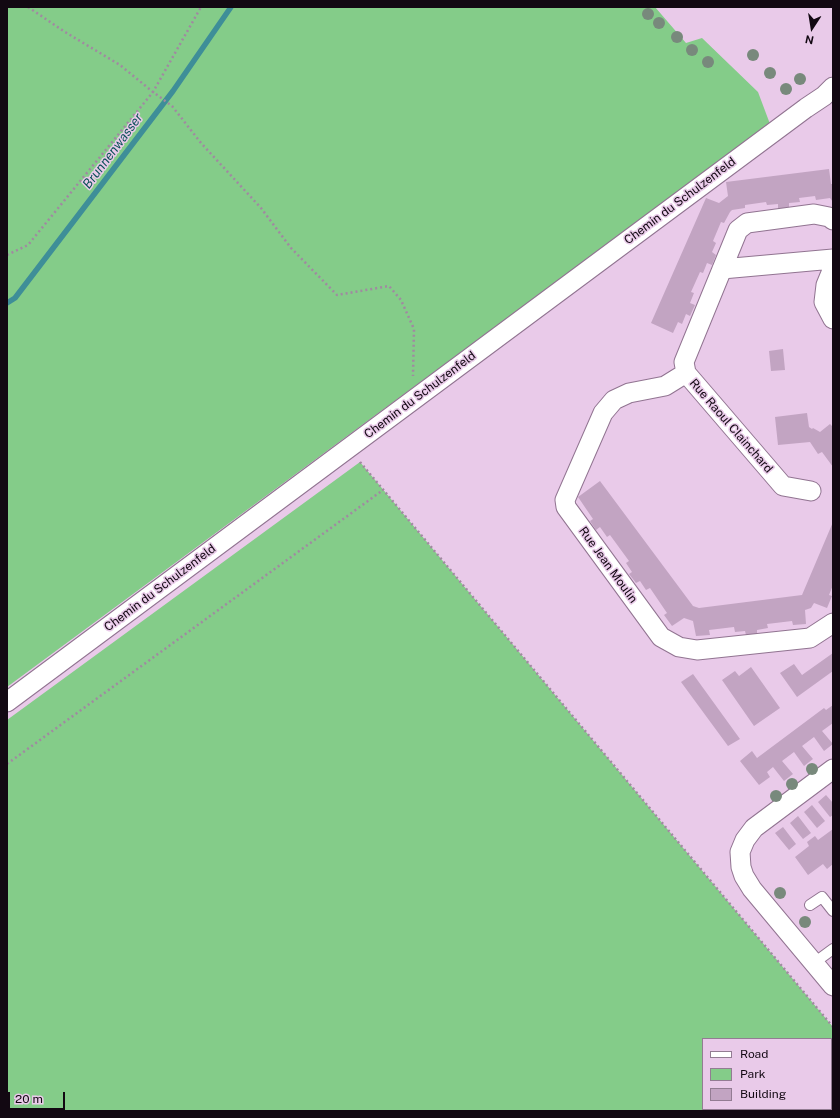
<!DOCTYPE html>
<style>
body{margin:0}
#map{position:relative;width:840px;height:1118px;overflow:hidden;background:#e9cae9;font-family:"Public Sans",sans-serif}
canvas{display:block}
.frame{position:absolute;inset:0;border:8px solid #120812;pointer-events:none}
.legend{position:absolute;left:702px;top:1038px;width:130px;height:72px;box-sizing:border-box;background:#e9cae9;border:1px solid #937c93;margin:0;padding:5px 7px;list-style:none;font-size:12px;color:#120812}
.legend li{display:flex;align-items:center;gap:8px;height:20px}
.legend b{width:20px;border:1px solid #937c93}
.north{position:absolute;left:792px;top:8px;width:40px;height:40px;-webkit-text-stroke:3px #e9cae9;paint-order:stroke;rotate:192deg;font-size:11px;font-weight:700;line-height:16px;text-align:center;color:#120812}
.north::after{content:'';display:block;margin:auto;width:14px;height:18px;background:#120812;clip-path:polygon(50% 0,100% 100%,50% 72%,0 100%)}
.scale{position:absolute;left:8px;top:1092px;width:57px;height:18px;box-sizing:border-box;border:2px solid #120812;border-top:0;padding-left:5px;font-size:12px;line-height:14px;white-space:nowrap;color:#120812;-webkit-text-stroke:3px #e9cae9;paint-order:stroke}
</style>
<div id="map">
<canvas width="840" height="1118"></canvas>
<div class="frame"></div>
<ul class="legend">
<li><b style="height:5px;background:#fff"></b>Road</li>
<li><b style="height:11px;background:#84cc89"></b>Park</li>
<li><b style="height:11px;background:#c2a4c2"></b>Building</li>
</ul>
<div class="north">N</div>
<div class="scale">20 m</div>
</div>
<script>
const ctx = document.querySelector('canvas').getContext('2d');
ctx.lineJoin = 'round';
function fill(path, color) {
  ctx.fillStyle = color;
  ctx.fill(path, 'evenodd');
}
function toPath(rows) {
  const path = new Path2D();
  for (const r of rows) {
    path.moveTo(r[0], r[1]);
    for (let i = 2; i < r.length; i += 2) path.lineTo(r[i], r[i + 1]);
  }
  return path;
}
function stroke(path, color, width, dash) {
  ctx.strokeStyle = color;
  ctx.lineWidth = width;
  ctx.lineCap = dash ? 'butt' : 'round';
  ctx.setLineDash(dash || []);
  ctx.stroke(path);
}
function write(font, color, halo, rows, align = 'center') {
  ctx.font = font + ' "Public Sans",sans-serif';
  ctx.lineWidth = 3;
  ctx.setLineDash([]);
  ctx.textBaseline = 'middle';
  ctx.strokeStyle = halo;
  ctx.fillStyle = color;
  for (const [text, x, y, turn = 0] of rows) {
    ctx.save();
    ctx.translate(x, y);
    ctx.rotate((+turn || 0) * Math.PI / 180);
    ctx.textAlign = isNaN(turn) ? turn : align;
    if (halo) ctx.strokeText(text, 0, 0);
    ctx.fillText(text, 0, 0);
    ctx.restore();
  }
}
const green = toPath([
 [7,7,655,7,686,43,702,38,758,92,770,124,7,687],
 [360,462,833,1027,833,1111,7,1111,7,720],
 [703,1039,831,1039,831,1109,703,1109]
]);
const stream = toPath([
 [7,303,15,298,173,91,231,7]
]);
const building = toPath([
 [829,169,831,184,833,184,833,202,830,198,816,200,815,196,799,198,800,202,789,203,789,207,778,209,778,204,767,205,766,202,745,205,745,208,732,210,730,212,724,223,721,222,713,241,716,243,712,252,716,255,712,265,707,263,703,273,700,272,691,292,694,293,690,303,695,305,690,316,686,314,682,324,678,322,673,333,651,323,706,198,719,203,728,196,726,182],
 [783,349,785,370,771,371,769,351],
 [807,413,809,427,812,429,813,428,820,432,830,424,833,427,833,467,822,452,818,454,810,442,778,445,775,417],
 [600,481,693,606,699,608,802,595,833,522,833,585,829,595,832,596,827,608,814,603,811,608,805,610,806,624,793,625,792,621,767,624,768,628,757,630,757,634,746,635,745,631,735,632,734,627,709,630,710,635,696,636,693,621,684,618,672,626,664,615,667,613,650,588,646,590,640,581,636,583,629,574,632,572,626,563,629,561,610,535,607,537,600,527,596,530,590,521,593,519,578,497],
 [833,653,833,671,797,697,780,673,794,664,802,675],
 [751,667,780,708,754,726,722,680,735,671,739,676],
 [693,674,740,739,728,746,681,682],
 [833,705,833,723,822,731,833,744,824,751,814,737,802,746,813,759,804,766,794,752,782,761,793,774,784,781,773,767,767,772,770,777,759,785,740,761,752,751,757,758,824,708,826,710],
 [826,795,833,803,833,815,830,817,818,802],
 [812,805,825,821,817,828,804,812],
 [798,816,811,833,803,839,790,823],
 [783,827,796,844,789,850,775,833],
 [833,829,833,864,827,869,823,864,808,875,795,857,809,846,807,842,815,836,818,840]
]);
const path = toPath([
 [28,7,65,32,120,65,153,92,172,106,201,143,261,208,291,248,337,295,389,286,401,300,414,329,413,376],
 [7,255,28,245,153,92,201,7],
 [360,462,833,1027],
 [7,764,383,490]
]);
const service = toPath([
 [810,905,822,897,833,911],
 [814,963,833,949]
]);
const minor = toPath([
 [833,268,826,285,824,302,833,319],
 [722,269,833,259],
 [686,373,665,386,629,393,614,400,603,413,565,500,566,507,661,637,679,647,697,650,810,638,833,623],
 [811,491,783,486,686,373,684,362,738,230,747,223,814,214,829,217,833,220],
 [7,702,806,108,824,96,833,87],
 [833,769,754,828,745,840,740,852,741,867,744,876,752,889,833,986]
]);
const trees = [
 [648,14],
 [659,23],
 [677,37],
 [692,50],
 [753,55],
 [708,62],
 [770,73],
 [800,79],
 [786,89],
 [812,769],
 [792,784],
 [776,796],
 [780,893],
 [805,922]
];
const streetNames = [
 ["Chemin du Schulzenfeld",680,201,-37],
 ["Chemin du Schulzenfeld",420,395,-37],
 ["Rue Raoul Clainchard",731,426,49],
 ["Rue Jean Moulin",608,565,54],
 ["Chemin du Schulzenfeld",160,588,-37]
];
const waterNames = [
 ["Brunnenwasser",113,151,-53]
];
fill(green, '#84cc89');
stroke(stream, '#3e8e98', 5.5);
fill(building, '#c2a4c2');
stroke(service, '#917491', 12);
stroke(minor, '#917491', 21);
stroke(path, '#a189a1', 2.5, [2, 3]);
stroke(service, '#fff', 10);
stroke(minor, '#fff', 19);
ctx.fillStyle = '#78897c';
for (const [x, y] of trees) {
  ctx.beginPath();
  ctx.arc(x, y, 6, 0, 2 * Math.PI);
  ctx.fill();
}
write('12px', '#120812', '#e9cae9', streetNames);
write('italic 13px', '#0a5158', '#e9cae9', waterNames);
</script>
